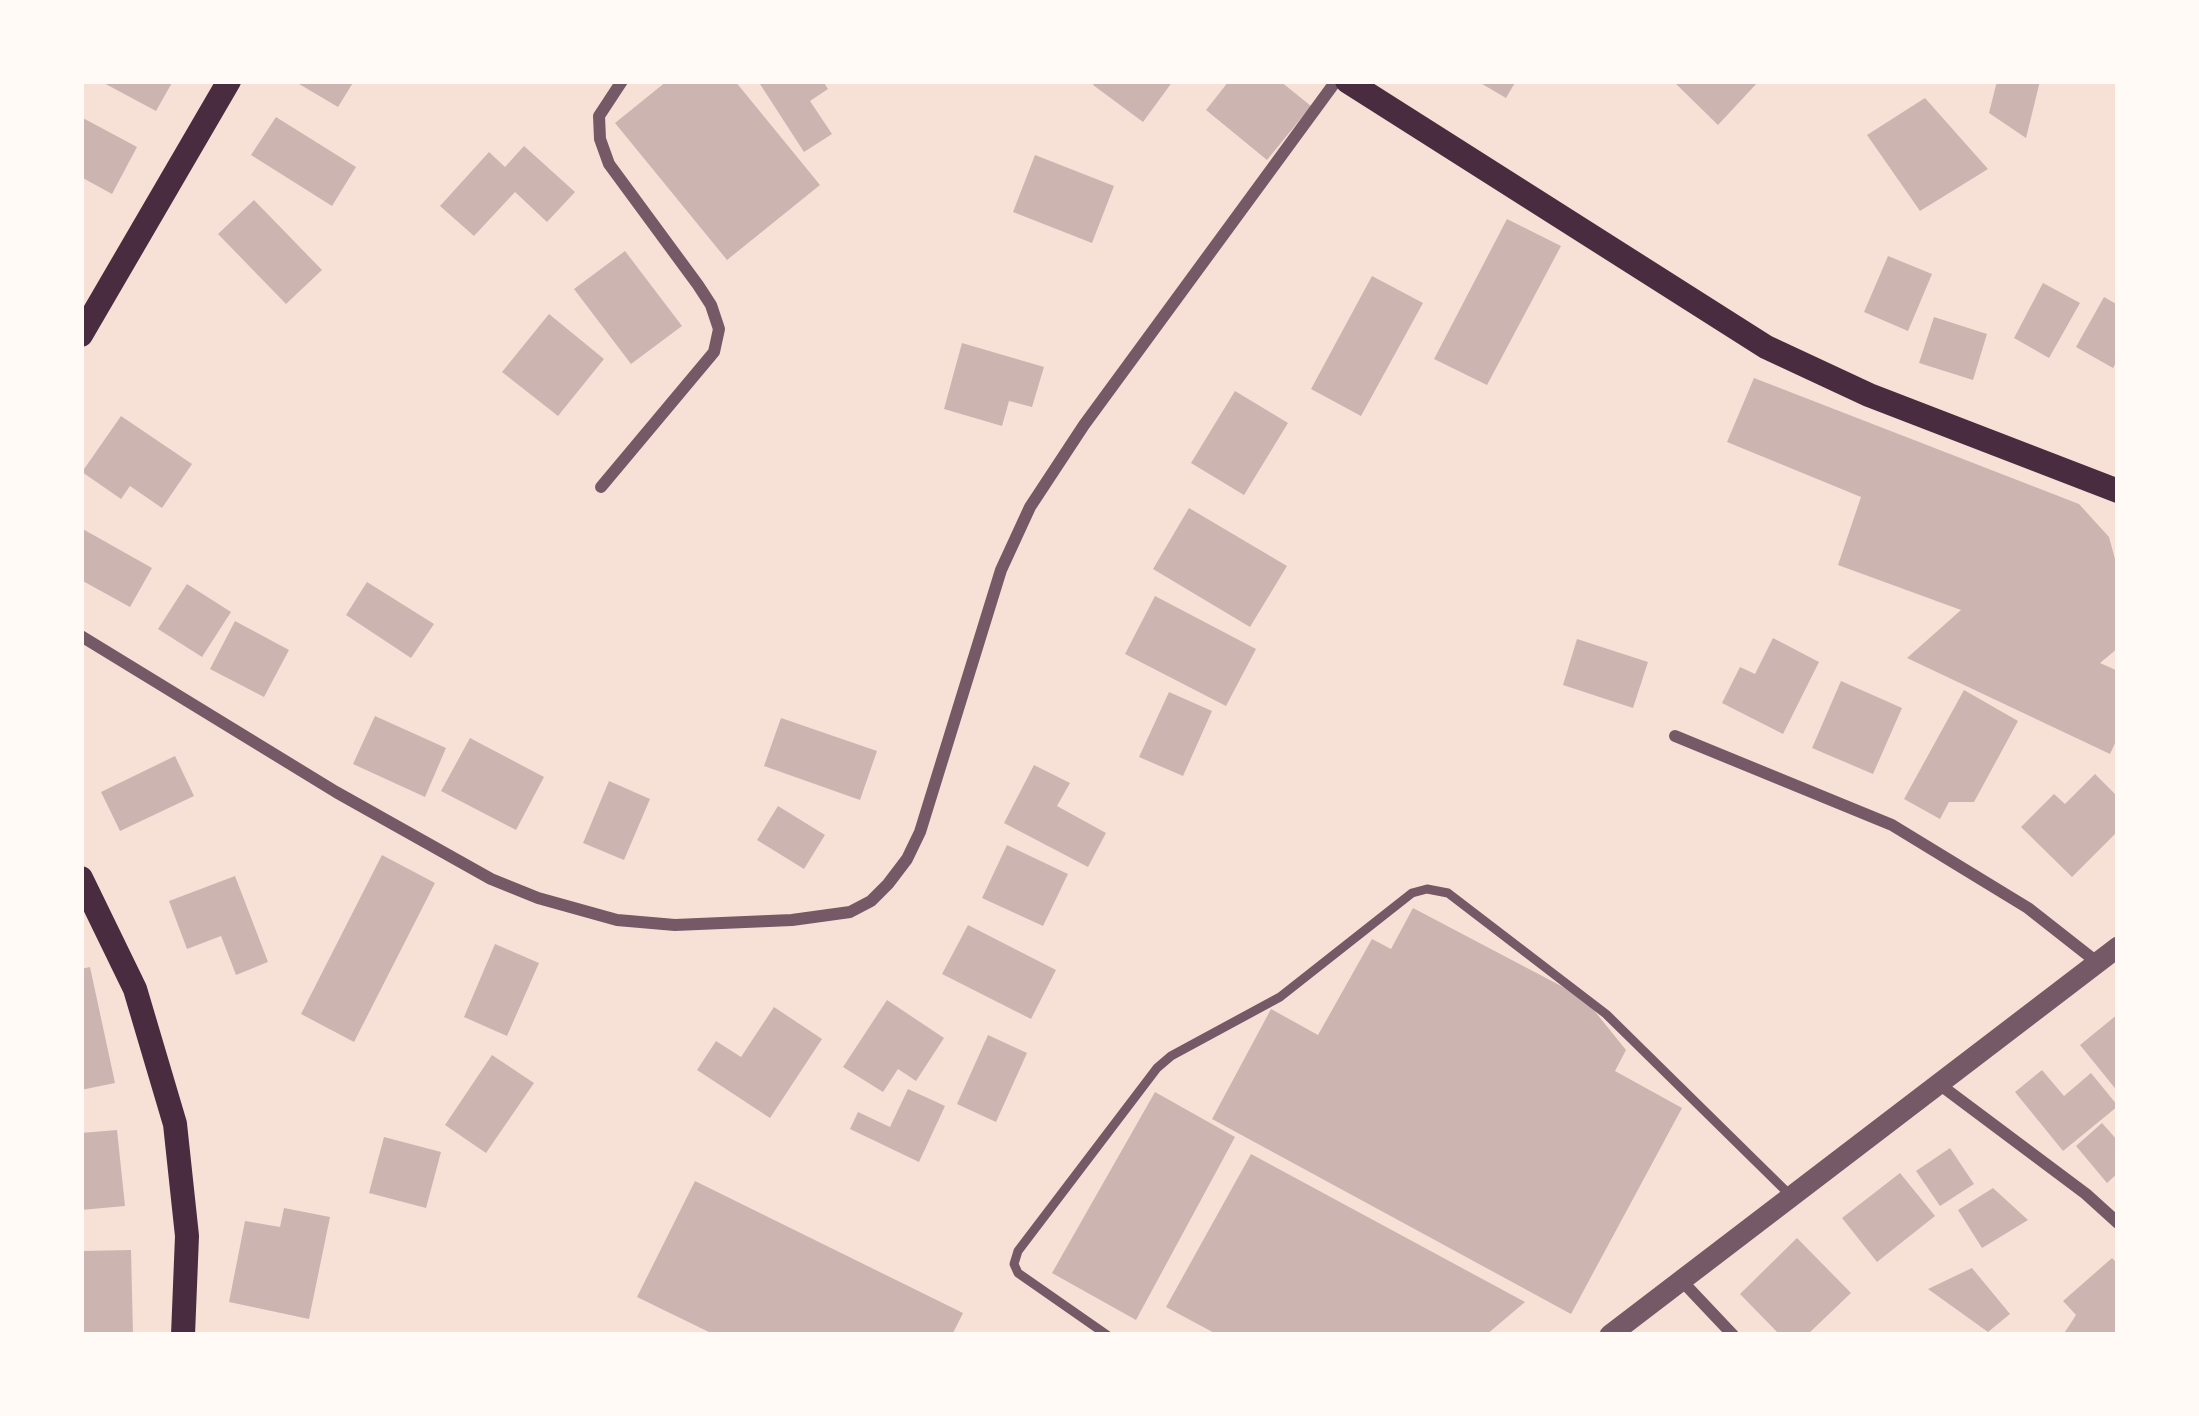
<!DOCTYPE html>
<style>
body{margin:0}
#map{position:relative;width:2199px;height:1416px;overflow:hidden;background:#f7e1d7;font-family:Roboto,sans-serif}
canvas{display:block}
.frame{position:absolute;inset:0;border:84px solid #fffaf5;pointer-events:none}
</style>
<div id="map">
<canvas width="2199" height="1416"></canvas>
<div class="frame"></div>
</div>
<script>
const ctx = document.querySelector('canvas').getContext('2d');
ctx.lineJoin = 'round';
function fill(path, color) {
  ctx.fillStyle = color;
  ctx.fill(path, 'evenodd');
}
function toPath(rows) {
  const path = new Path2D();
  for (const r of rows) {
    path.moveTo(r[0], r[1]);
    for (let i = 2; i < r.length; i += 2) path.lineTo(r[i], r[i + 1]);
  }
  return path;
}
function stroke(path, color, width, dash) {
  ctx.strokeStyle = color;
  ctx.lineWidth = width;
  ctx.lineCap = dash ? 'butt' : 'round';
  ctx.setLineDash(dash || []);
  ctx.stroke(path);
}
const building = toPath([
 [100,81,173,81,156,111],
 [294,81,354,81,338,107],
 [667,81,735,81,820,185,727,260,615,123],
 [758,81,823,81,828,89,810,101,832,134,804,152],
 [1096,81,1173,81,1143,122,1093,85],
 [1229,81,1280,81,1311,106,1267,160,1206,110],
 [1477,81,1516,81,1506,98],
 [1673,81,1759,81,1718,125],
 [1997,81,2040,81,2026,138,1989,113],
 [1925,98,1988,169,1920,211,1867,135],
 [81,117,137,147,112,194,81,177],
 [276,117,356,167,332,206,251,155],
 [524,146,575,192,547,222,515,192,474,236,440,206,489,152,505,167],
 [1035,155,1114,186,1092,243,1013,212],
 [254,200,322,270,286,304,218,234],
 [1507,219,1561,246,1487,385,1434,359],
 [625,251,682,326,631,364,574,289],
 [1888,256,1932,274,1908,331,1864,312],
 [1372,276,1423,303,1361,416,1311,389],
 [2043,283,2080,303,2049,358,2014,338],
 [2104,297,2118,305,2118,360,2113,368,2076,347],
 [549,314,604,359,558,416,502,372],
 [1934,317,1987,334,1973,380,1919,363],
 [962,343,1044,367,1032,407,1009,401,1002,426,944,409],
 [1754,378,2079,504,2109,537,2118,570,2118,648,2100,663,2118,671,2118,737,2110,754,1907,658,1961,610,1838,565,1861,497,1727,442],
 [1235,391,1288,423,1244,495,1191,463],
 [121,416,192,464,162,508,130,486,121,499,82,472],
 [1189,508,1287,566,1250,627,1153,569],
 [81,528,152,568,130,607,81,580],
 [367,582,434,624,411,658,346,615],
 [187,584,231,612,202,657,158,629],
 [1155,596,1256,649,1226,706,1125,654],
 [235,621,289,650,264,697,210,669],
 [1773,638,1819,662,1783,734,1722,703,1740,667,1755,674],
 [1577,639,1648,662,1633,708,1563,685],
 [1841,681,1902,708,1873,774,1812,748],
 [1964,690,2018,721,1974,802,1949,802,1940,819,1904,799],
 [1169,692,1212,711,1183,776,1139,757],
 [375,716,446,748,425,797,353,764],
 [781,718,877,751,860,800,764,766],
 [470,738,544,777,516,830,441,791],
 [175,756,194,796,120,831,101,792],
 [1034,765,1070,783,1057,806,1106,833,1088,867,1004,823],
 [2095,774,2118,797,2118,831,2072,877,2021,827,2054,794,2065,804],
 [609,781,650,799,624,860,583,843],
 [778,806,825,835,804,869,757,840],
 [1007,845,1068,874,1043,926,982,898],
 [382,855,435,883,354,1042,301,1014],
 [235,876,268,962,236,975,221,936,187,949,169,901],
 [1413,908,1584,998,1626,1050,1615,1071,1682,1108,1571,1314,1212,1119,1271,1009,1318,1035,1372,939,1391,949],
 [968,925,1056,970,1031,1019,942,974],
 [495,944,539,963,507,1036,464,1017],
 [90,967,115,1083,81,1090,81,969],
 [887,1000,944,1038,916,1081,898,1069,883,1092,843,1067],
 [774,1007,822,1039,770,1118,697,1070,716,1041,741,1057],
 [2118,1014,2118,1092,2080,1045],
 [988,1035,1027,1053,996,1122,957,1104],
 [492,1055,534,1083,486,1153,445,1125],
 [2042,1070,2064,1096,2091,1073,2118,1106,2063,1151,2015,1092],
 [908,1089,945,1106,919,1162,850,1129,858,1112,890,1127],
 [1155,1092,1235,1137,1136,1320,1052,1273],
 [2102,1123,2118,1141,2118,1173,2107,1183,2076,1146],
 [117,1130,125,1206,81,1210,81,1133],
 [384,1137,441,1152,426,1208,369,1193],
 [1950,1148,1974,1184,1940,1206,1916,1171],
 [1251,1154,1525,1302,1486,1335,1218,1335,1166,1307],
 [1900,1173,1935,1216,1877,1262,1842,1218],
 [695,1181,963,1313,952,1335,715,1335,637,1297],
 [1993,1188,2028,1220,1982,1248,1958,1210],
 [284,1208,330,1217,309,1319,229,1302,245,1221,280,1227],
 [1797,1238,1851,1293,1807,1335,1780,1335,1740,1294],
 [131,1250,133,1335,81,1335,81,1251],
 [2112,1258,2118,1264,2118,1332,2063,1335,2076,1315,2063,1301],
 [1972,1268,2010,1314,1988,1332,1928,1289]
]);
const service = toPath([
 [1107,1335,1018,1273,1014,1264,1018,1251,1157,1068,1171,1056,1280,997,1412,893,1427,889,1448,893,1606,1014,1791,1196]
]);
const minor = toPath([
 [601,487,714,352,719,329,711,305,698,285,609,164,600,139,599,116,622,81],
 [81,636,336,792,491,879,538,898,617,920,675,925,792,920,850,912,871,901,888,884,907,859,920,832,1001,570,1030,507,1084,425,1336,81],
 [1675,736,1892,825,2028,908,2098,963],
 [1939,1084,2086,1194,2118,1223],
 [1681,1280,1733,1335]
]);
const tertiary = toPath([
 [1610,1335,2118,947]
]);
const secondary = toPath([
 [1347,81,1766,347,1869,395,2118,491],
 [81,335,229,81],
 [81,878,135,989,175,1124,187,1236,183,1335]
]);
fill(building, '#ccb4b1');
stroke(service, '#755966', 9);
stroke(minor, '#755966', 12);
stroke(tertiary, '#755966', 21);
stroke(secondary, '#4a2c40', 24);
</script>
